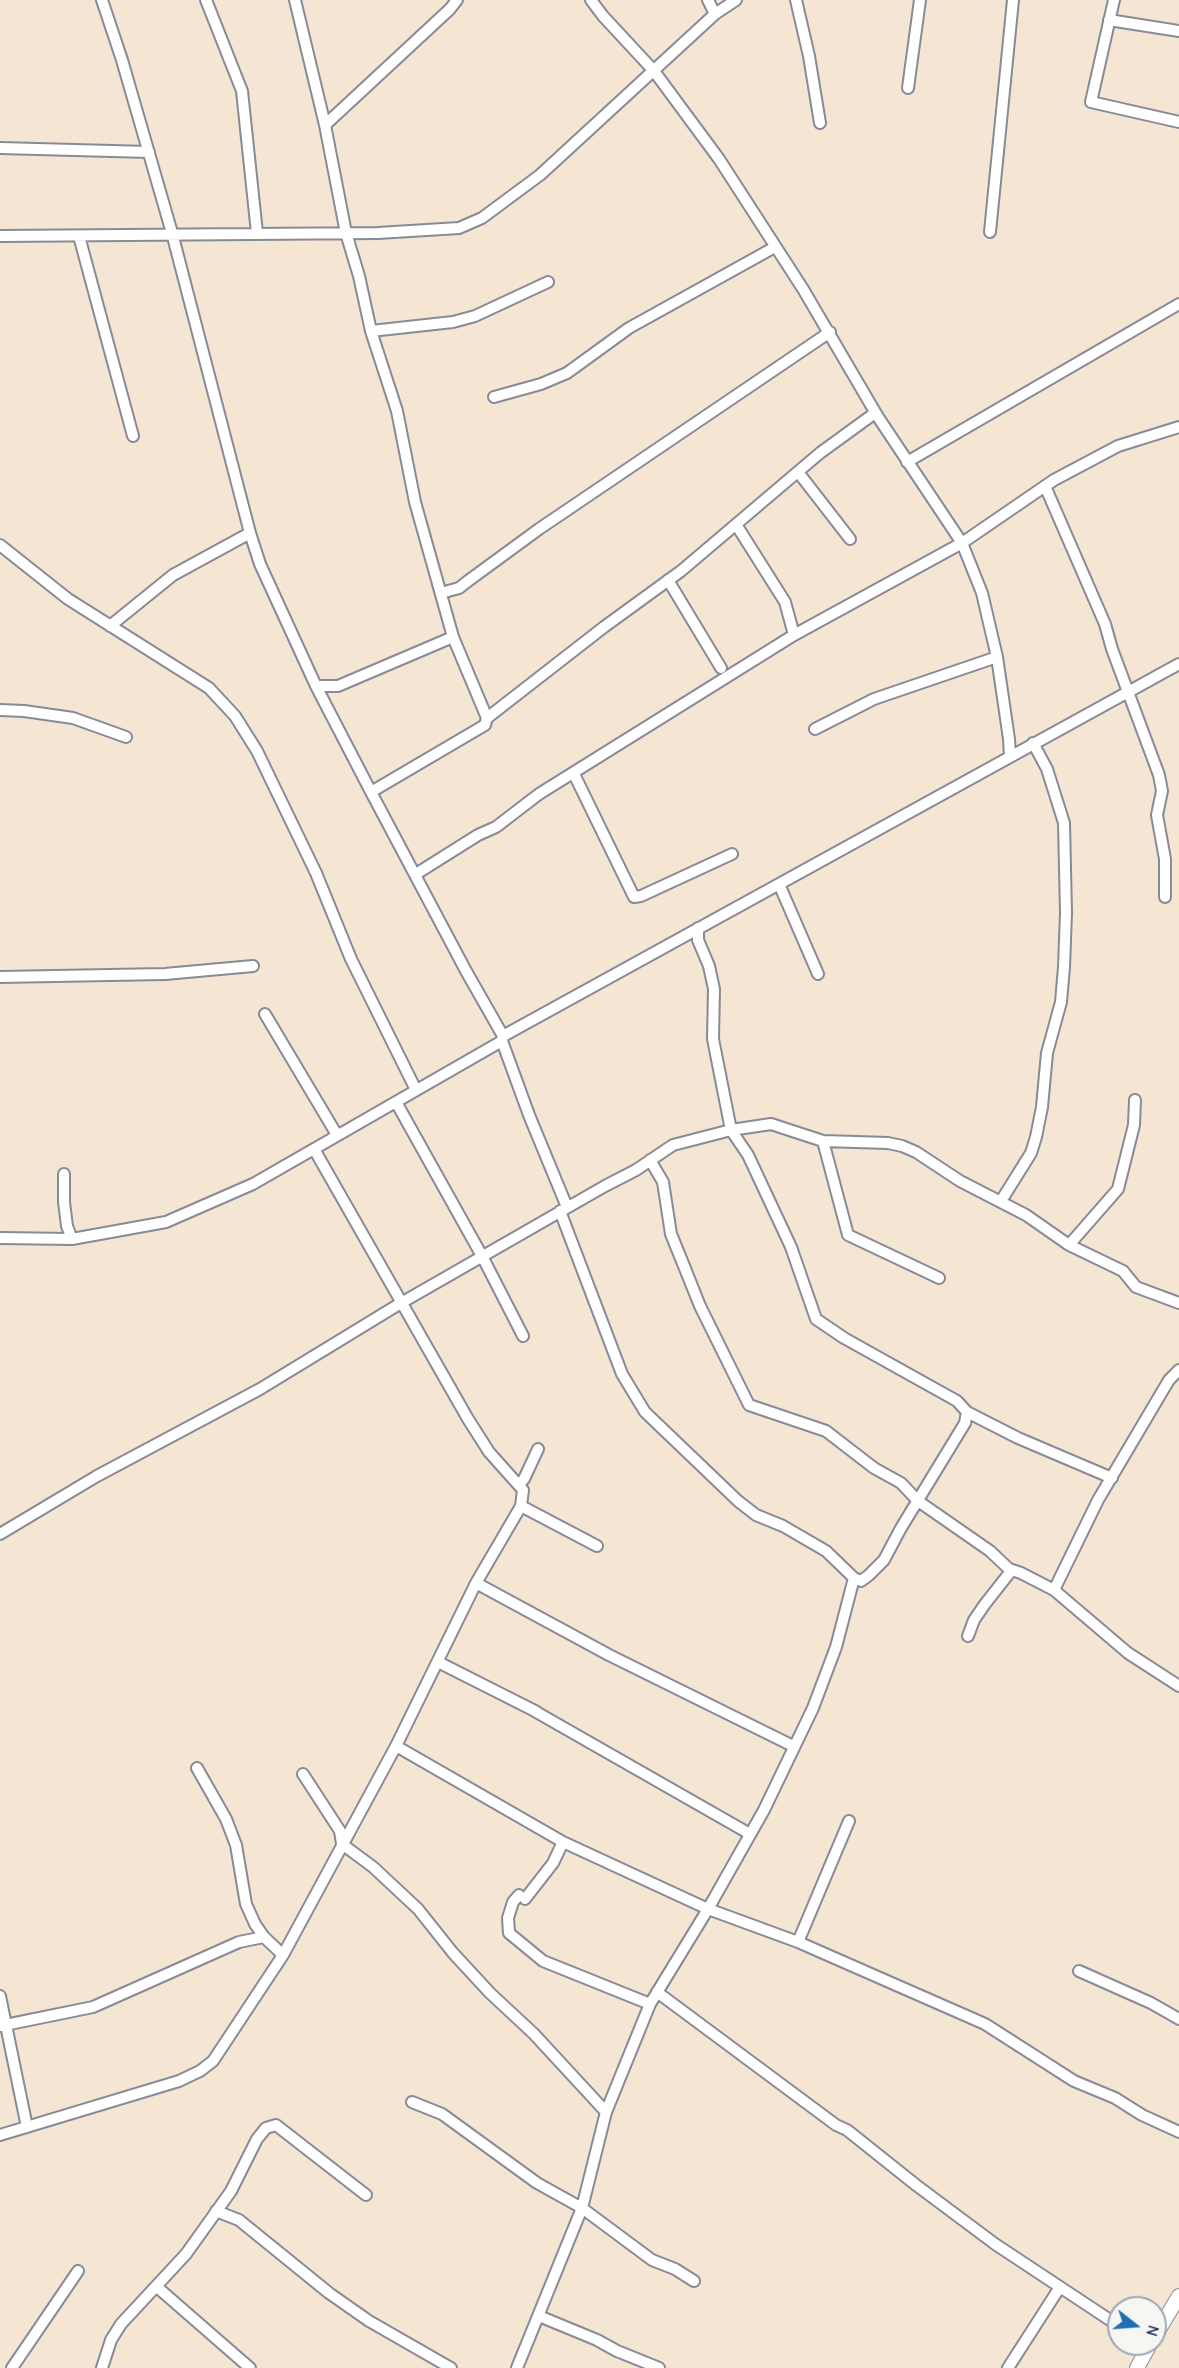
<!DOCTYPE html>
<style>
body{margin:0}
#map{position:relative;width:1179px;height:2368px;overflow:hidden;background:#f4e6d2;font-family:"Comic Neue",sans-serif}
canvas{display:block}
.north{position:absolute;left:1107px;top:2296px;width:60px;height:60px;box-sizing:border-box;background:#f6f6f2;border:2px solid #9ea6b7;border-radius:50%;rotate:107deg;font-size:16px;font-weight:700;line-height:24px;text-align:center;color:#1b2f5e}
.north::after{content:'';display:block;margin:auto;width:21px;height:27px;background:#1f6fb2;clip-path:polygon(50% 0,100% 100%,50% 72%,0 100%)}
</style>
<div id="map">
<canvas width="1179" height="2368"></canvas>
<div class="north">N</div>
</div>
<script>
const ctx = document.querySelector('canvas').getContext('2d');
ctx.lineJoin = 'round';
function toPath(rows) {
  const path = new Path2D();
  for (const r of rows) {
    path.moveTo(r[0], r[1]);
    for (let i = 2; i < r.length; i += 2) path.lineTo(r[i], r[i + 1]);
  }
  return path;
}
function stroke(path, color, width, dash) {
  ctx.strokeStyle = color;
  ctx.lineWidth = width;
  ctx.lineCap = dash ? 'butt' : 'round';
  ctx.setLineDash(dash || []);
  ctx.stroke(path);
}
const street = toPath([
 [102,0,122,60,172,233,250,533,260,564,316,686,371,792],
 [206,0,242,91,257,233],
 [591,0,603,16,654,71,719,159,803,289,878,417,962,543,982,593,997,657,1009,739,1010,756],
 [708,0,715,14],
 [796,0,809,56,820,123],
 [1114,0,1091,102,1179,122],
 [1109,20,1179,31],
 [908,88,920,0],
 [325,125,450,9,457,0],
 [0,148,149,152],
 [990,232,1013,0],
 [0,236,378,233,459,228,482,218,540,175,715,14,736,0],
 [79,236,133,436],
 [371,331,453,322,475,316,548,282],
 [494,397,541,384,567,373,629,328,775,247],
 [907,462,1179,304],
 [798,472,850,539],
 [1045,486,1105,624,1112,649,1159,775,1162,791,1157,815,1165,859,1165,897],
 [737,526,785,602,794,635],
 [0,545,68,599,209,688,235,716,257,751,316,873,351,959,416,1090],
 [668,580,721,668],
 [441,593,459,588,468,581,539,529,830,332],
 [110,626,173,575,250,533],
 [316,686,338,686,453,637],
 [0,710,24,711,73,718,126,737],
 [487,718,604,627,681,571,820,453,875,413],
 [815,729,874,699,997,657],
 [574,774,634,897,641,896,732,854],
 [416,874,478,835,496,827,539,794,794,635,962,543,1054,480,1118,446,1179,427],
 [779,884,818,974],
 [0,977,165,974,253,966],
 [265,1014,337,1135],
 [503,1036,1179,664],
 [502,1041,529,1115,567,1207],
 [396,1102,482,1256,523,1336],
 [823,1141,848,1235,939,1278],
 [650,1160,663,1182,671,1234,684,1266,700,1306,749,1405,826,1431,874,1468,901,1483,918,1501,990,1551,1009,1569,1021,1573,1054,1590,1128,1653,1179,1686],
 [64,1174,64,1202,67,1226,72,1239],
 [1001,1201,1031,1153,1036,1137,1042,1107,1047,1053,1061,1002,1064,967,1066,913,1064,823,1047,769,1033,743],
 [560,1211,622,1374,645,1412,738,1501,756,1515,783,1526,826,1551,854,1578,861,1581,869,1575,884,1560,901,1528,965,1423,967,1412,957,1401,844,1338,816,1319,791,1247,748,1155,731,1130,713,1039,714,989,709,966,698,940,698,928],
 [0,1238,72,1239,166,1222,253,1184,502,1041,503,1036,466,971,371,792,485,725,487,718,453,637,415,502,397,411,371,331,359,276,346,233,325,125,295,0],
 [1069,1245,1118,1189,1134,1125,1135,1100],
 [967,1412,1018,1438,1112,1478],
 [519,1484,524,1479,538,1449],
 [521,1506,597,1546],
 [0,1534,97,1476,260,1389,401,1303,605,1186,636,1170,673,1145,731,1130,771,1124,823,1141,888,1143,902,1146,916,1152,960,1181,1026,1215,1069,1245,1123,1271,1136,1287,1179,1303],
 [854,1578,836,1647,813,1708,764,1810,708,1909,798,1942,985,2024,1074,2081,1115,2098,1142,2115,1179,2132],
 [476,1583,609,1655,793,1746],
 [1054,1590,1098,1500,1169,1380,1179,1370],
 [968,1636,974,1620,985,1604,1011,1571],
 [438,1662,537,1712],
 [531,1709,750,1834],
 [396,1746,563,1842,708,1909,650,2004,606,2112,582,2208,517,2368],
 [197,1768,226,1819,236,1845,246,1904,255,1924,264,1937,283,1955],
 [303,1774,340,1831,342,1844,373,1867,418,1909,453,1953,490,1993,534,2034,606,2112],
 [519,1895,513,1902,508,1918,509,1933,543,1961,650,2004],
 [525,1899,553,1863,563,1842],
 [798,1942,849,1821],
 [1079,1971,1151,2003,1179,2019],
 [657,1992,836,2125,847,2130,916,2185,995,2244,1119,2326],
 [0,1996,27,2127],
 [0,2026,93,2007,239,1942,264,1937],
 [412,2102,442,2114,537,2183,582,2208,652,2260,675,2269,694,2281],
 [0,2135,179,2081,200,2071,213,2061,283,1955,396,1746,476,1583,521,1506,523,1490,489,1452,468,1419,314,1149],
 [216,2211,239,2220,329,2293,369,2321,451,2368],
 [157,2287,250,2368],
 [539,2316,597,2340,617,2351,659,2368],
 [12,2368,78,2271],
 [102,2368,111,2340,121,2324,186,2254,231,2191,257,2139,266,2128,276,2125,366,2195],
 [1008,2368,1060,2287]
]);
const secondary = toPath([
 [1155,2336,1179,2296],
 [1137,2368,1150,2344]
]);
stroke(street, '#888a98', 14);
stroke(secondary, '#888a98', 16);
stroke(street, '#fff', 10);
stroke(secondary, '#fff', 14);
</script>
